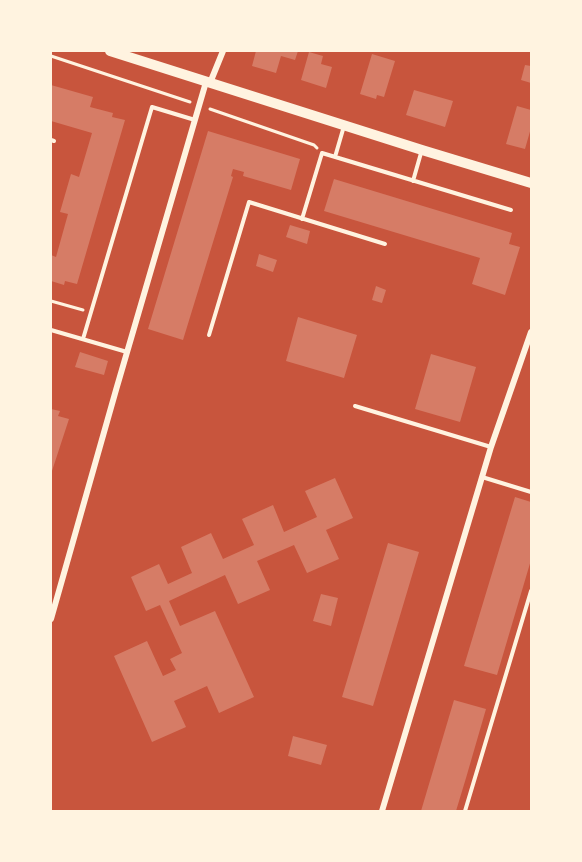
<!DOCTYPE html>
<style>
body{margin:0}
#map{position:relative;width:582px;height:862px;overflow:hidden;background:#c8553d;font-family:Mulish,sans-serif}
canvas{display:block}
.frame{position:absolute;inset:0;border:52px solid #fff3e0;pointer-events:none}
</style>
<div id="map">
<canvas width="582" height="862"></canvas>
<div class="frame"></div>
</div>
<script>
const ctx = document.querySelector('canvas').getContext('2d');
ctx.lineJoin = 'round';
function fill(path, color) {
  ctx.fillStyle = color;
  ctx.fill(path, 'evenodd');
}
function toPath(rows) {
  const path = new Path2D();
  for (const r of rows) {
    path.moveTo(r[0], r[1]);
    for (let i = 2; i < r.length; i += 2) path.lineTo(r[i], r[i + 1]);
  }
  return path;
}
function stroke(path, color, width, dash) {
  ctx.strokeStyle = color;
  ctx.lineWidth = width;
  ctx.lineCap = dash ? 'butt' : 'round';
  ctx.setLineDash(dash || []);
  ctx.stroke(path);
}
const building = toPath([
 [256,51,298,51,295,60,281,56,276,73,252,66],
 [309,52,323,56,321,64,332,67,326,88,301,80],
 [372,54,395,61,384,97,377,95,376,99,360,94],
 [525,65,531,66,531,83,521,80],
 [51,85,93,97,90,107,113,113,112,117,125,120,77,284,65,281,64,285,51,281,51,255,56,257,68,214,60,212,71,174,79,177,92,133,51,121],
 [414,90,453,101,445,127,406,115],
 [517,106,531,110,531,128,525,149,506,144],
 [208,131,300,159,291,190,243,176,244,172,233,169,231,176,233,177,183,340,148,329],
 [334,179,512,233,509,244,520,247,505,295,472,284,480,258,324,211],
 [290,225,310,231,307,244,286,237],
 [259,254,277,260,273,272,256,266],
 [376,286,386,290,382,303,372,300],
 [298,317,357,335,344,378,286,361],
 [80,352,108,361,104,375,75,367],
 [431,354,476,367,460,422,415,409],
 [51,409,60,411,58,416,69,419,51,474],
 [335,478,353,518,326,530,339,559,307,573,294,545,257,561,270,590,238,604,225,575,169,601,180,626,215,611,254,697,219,713,207,686,174,701,186,727,152,742,114,656,147,641,163,676,176,670,170,659,182,653,160,605,146,611,131,577,159,564,168,584,192,573,181,547,211,533,223,559,254,545,242,519,273,505,284,532,317,517,305,491],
 [515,497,531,502,531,560,497,675,464,666],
 [388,543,419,552,373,706,342,697],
 [321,594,338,598,331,626,313,621],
 [454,700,486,709,466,778,456,811,421,811],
 [293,736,327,745,321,765,288,756]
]);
const path = toPath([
 [51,56,190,102],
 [210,109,314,145,317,148],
 [51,301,83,310]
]);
const service = toPath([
 [51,140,54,141],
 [335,157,344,126],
 [413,181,421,153],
 [302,219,322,153,511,210],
 [51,330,127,352],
 [209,335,249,202,385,244],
 [83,339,152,107,195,120],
 [355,406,491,447],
 [482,477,531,492],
 [465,811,531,591]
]);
const minor = toPath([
 [210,83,223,51],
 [51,619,116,390,206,82],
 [382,811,491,447,531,332]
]);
const secondary = toPath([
 [110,51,422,150,531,183]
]);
fill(building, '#d67c66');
stroke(path, '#fff3e0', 3);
stroke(service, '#fff3e0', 4);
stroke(minor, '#fff3e0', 6);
stroke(secondary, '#fff3e0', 10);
</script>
